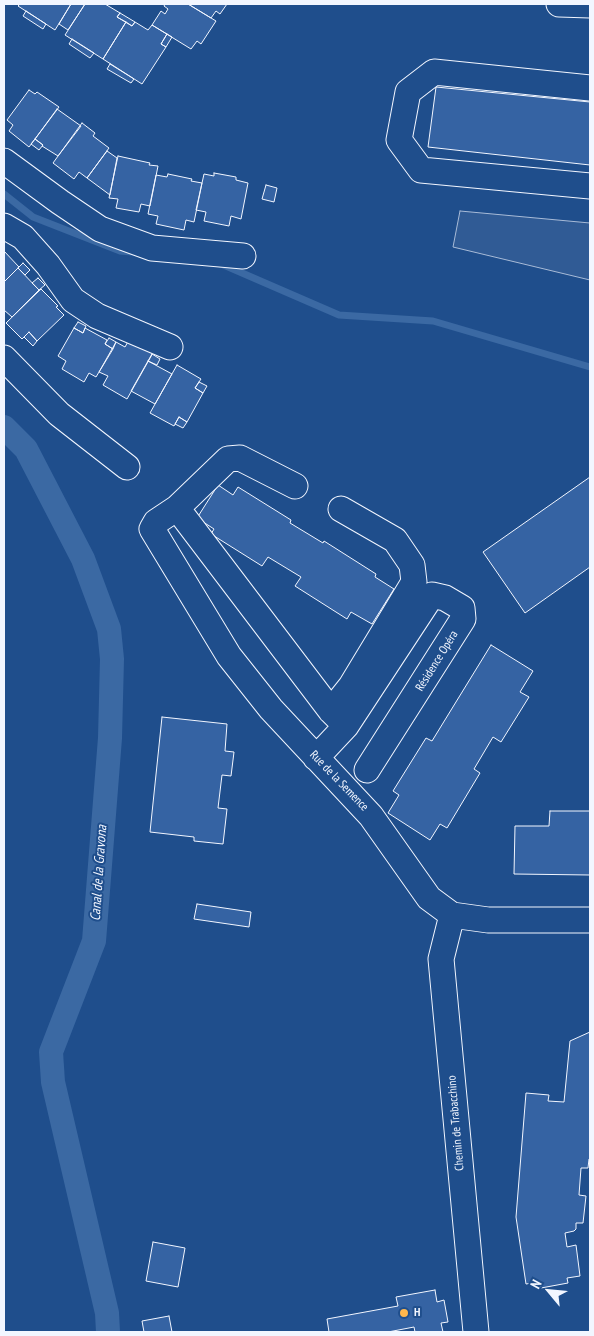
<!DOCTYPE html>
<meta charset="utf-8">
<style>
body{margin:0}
#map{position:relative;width:594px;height:1336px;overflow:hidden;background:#1f4e8c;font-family:"PT Sans Narrow",sans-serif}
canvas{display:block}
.frame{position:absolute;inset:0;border:5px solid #f2f6ff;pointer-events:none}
.north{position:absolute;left:524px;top:1266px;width:50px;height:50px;-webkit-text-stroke:4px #1f4e8c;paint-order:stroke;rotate:298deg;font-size:14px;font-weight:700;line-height:20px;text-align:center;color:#f2f6ff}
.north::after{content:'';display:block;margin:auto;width:18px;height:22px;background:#f2f6ff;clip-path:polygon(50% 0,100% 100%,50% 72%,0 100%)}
</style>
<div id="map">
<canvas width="594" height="1336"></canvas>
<div class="frame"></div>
<div class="north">N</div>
</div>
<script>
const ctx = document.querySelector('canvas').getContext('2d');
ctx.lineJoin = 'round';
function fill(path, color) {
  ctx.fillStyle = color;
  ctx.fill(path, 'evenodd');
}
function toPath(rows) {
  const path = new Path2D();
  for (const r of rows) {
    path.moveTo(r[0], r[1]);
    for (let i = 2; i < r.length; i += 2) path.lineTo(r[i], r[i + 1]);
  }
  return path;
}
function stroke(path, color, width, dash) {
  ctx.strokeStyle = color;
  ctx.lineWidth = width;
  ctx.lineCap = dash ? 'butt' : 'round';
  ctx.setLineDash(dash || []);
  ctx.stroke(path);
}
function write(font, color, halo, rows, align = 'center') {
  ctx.font = font + ' "PT Sans Narrow",sans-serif';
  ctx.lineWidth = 4;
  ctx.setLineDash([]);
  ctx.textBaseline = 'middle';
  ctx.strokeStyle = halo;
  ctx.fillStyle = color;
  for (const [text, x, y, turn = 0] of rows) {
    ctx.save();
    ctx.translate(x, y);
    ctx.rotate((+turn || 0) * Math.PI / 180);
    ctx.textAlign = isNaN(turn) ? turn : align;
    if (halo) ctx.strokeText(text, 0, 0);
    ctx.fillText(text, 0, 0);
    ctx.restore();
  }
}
const parking = toPath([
 [460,211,590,223,590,280,453,247,460,211]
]);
const stream = toPath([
 [4,194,33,217,120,251,132,252],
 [219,263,339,315,433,321,590,367]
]);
const canal = toPath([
 [4,427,26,449,83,559,109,629,112,659,110,738,94,941,51,1052,53,1082,107,1313,108,1332]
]);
const building = toPath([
 [20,4,71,4,55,30,18,6,20,4],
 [71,4,85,4,68,30,59,24,71,4],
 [85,4,105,4,120,13,117,17,126,22,103,59,65,35,85,4],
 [165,4,188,4,216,21,201,44,197,41,191,49,152,25,161,11,165,14,168,9,164,6,165,4],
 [188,4,227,4,220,14,216,11,211,18,188,4],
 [26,11,46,24,43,29,23,16,26,11],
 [120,13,135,22,132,26,117,17,120,13],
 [126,22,132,26,135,22,148,30,152,25,167,34,161,44,166,47,142,84,103,59,126,22],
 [167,34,172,37,166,47,161,44,167,34],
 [72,39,94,53,90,58,69,44,72,39],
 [110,64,134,79,131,83,107,69,110,64],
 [436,87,590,102,590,165,428,147,436,87],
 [29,90,35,94,37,92,59,107,29,147,9,131,13,125,7,120,29,90],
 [57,109,81,126,58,156,42,146,43,145,35,139,57,109],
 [82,123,95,133,93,136,109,148,87,178,79,172,74,179,53,163,82,123],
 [35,139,43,145,39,150,31,144,35,139],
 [107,151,117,158,110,195,87,178,107,151],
 [118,156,150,163,149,165,158,166,150,206,141,204,139,212,116,208,118,199,109,198,118,156],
 [214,173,236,177,236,180,248,183,241,219,231,216,229,226,204,221,206,212,196,210,204,174,214,176,214,173],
 [168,174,192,179,191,181,202,183,194,222,186,220,184,230,156,224,158,216,148,214,156,175,167,177,168,174],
 [266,185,277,188,274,202,262,199,266,185],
 [4,251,19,267,4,282,4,251],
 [23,263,30,270,25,275,18,268,23,263],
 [18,268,39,290,12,317,4,310,4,282,18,268],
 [38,278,45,285,39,290,32,283,38,278],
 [41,289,58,306,56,307,64,315,37,341,29,332,22,339,6,323,41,289],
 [78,322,86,326,83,333,74,328,78,322],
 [74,328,83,333,85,328,107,340,105,344,113,349,96,377,89,373,84,382,62,369,66,361,58,356,74,328],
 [29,332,37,341,33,346,24,337,29,332],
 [109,338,116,342,113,349,105,344,109,338],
 [130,338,154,351,127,399,103,385,108,376,99,372,116,342,125,347,130,338],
 [152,354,160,359,157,365,148,361,152,354],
 [148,361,172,374,155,404,131,391,148,361],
 [177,365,201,379,195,388,203,393,187,422,179,417,174,426,150,413,177,365],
 [199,382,207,386,203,393,195,388,199,382],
 [179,417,187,422,183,428,175,424,179,417],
 [590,477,590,567,525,613,483,552,590,477],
 [218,485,233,495,238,487,291,520,290,523,323,543,324,541,376,574,375,577,394,589,372,624,351,612,347,619,295,586,301,577,268,557,262,566,211,534,214,529,197,518,218,485],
 [491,645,533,671,520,692,529,697,501,742,493,737,474,769,480,773,447,828,440,824,430,840,388,813,399,795,393,791,426,738,432,741,491,645],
 [162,717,227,724,225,751,234,752,231,776,222,775,218,808,227,809,223,844,194,841,194,837,150,832,162,717],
 [550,811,590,811,590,875,514,874,515,826,549,826,550,811],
 [197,904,251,912,249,927,194,919,197,904],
 [590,1032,590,1159,589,1159,588,1168,581,1168,579,1195,586,1196,583,1223,576,1223,576,1229,574,1231,565,1233,567,1247,576,1245,580,1276,567,1278,568,1283,541,1288,540,1282,526,1284,516,1217,526,1093,549,1095,548,1101,564,1102,570,1041,590,1032],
 [153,1242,185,1248,178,1287,146,1281,153,1242],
 [435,1290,437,1302,444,1300,448,1322,441,1323,443,1332,415,1332,414,1327,388,1332,329,1332,327,1319,398,1306,396,1297,435,1290],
 [169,1316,172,1332,144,1332,142,1321,169,1316]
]);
const minor = toPath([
 [559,4,590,5],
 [590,88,434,72,408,92,399,140,421,170,590,186],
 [4,161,60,202,100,229,152,248,243,256],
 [4,226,23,237,48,265,73,300,97,316,170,347],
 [4,358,59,414,127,467],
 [295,486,240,458,228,459,177,508,156,522,152,529,229,656,271,709,371,816,429,898,452,915,488,920,590,920],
 [177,508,331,711,346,726],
 [331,711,351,686,414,582,412,565,395,540,341,509],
 [316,758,346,726,432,595,445,598,462,608,463,619,367,770],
 [452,915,441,959,476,1332]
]);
const markers = [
 [404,1313,5,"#ffb74d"]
];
const streetNames = [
 ["Résidence Opéra",437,661,-58],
 ["Rue de la Semence",339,781,46],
 ["Chemin de Trabacchino",456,1123,-95]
];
const poiNames = [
 ["H",414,1313]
];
const waterNames = [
 ["Canal de la Gravona",99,873,-86]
];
fill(parking, '#305b95');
stroke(parking, '#a8bbd7', 1);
stroke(stream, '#3b69a3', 7);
stroke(canal, '#3b69a3', 24);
fill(building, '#3563a3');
stroke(building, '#f2f6ff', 1);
stroke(minor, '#f2f6ff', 27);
stroke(minor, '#1f4e8c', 25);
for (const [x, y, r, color] of markers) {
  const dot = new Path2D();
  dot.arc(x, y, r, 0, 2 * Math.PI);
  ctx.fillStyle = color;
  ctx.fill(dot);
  stroke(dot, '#1f4e8c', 2);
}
write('12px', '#f2f6ff', '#1f4e8c', streetNames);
write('bold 12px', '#f2f6ff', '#1f4e8c', poiNames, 'left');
write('italic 14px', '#f2f6ff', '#1f4e8c', waterNames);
</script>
